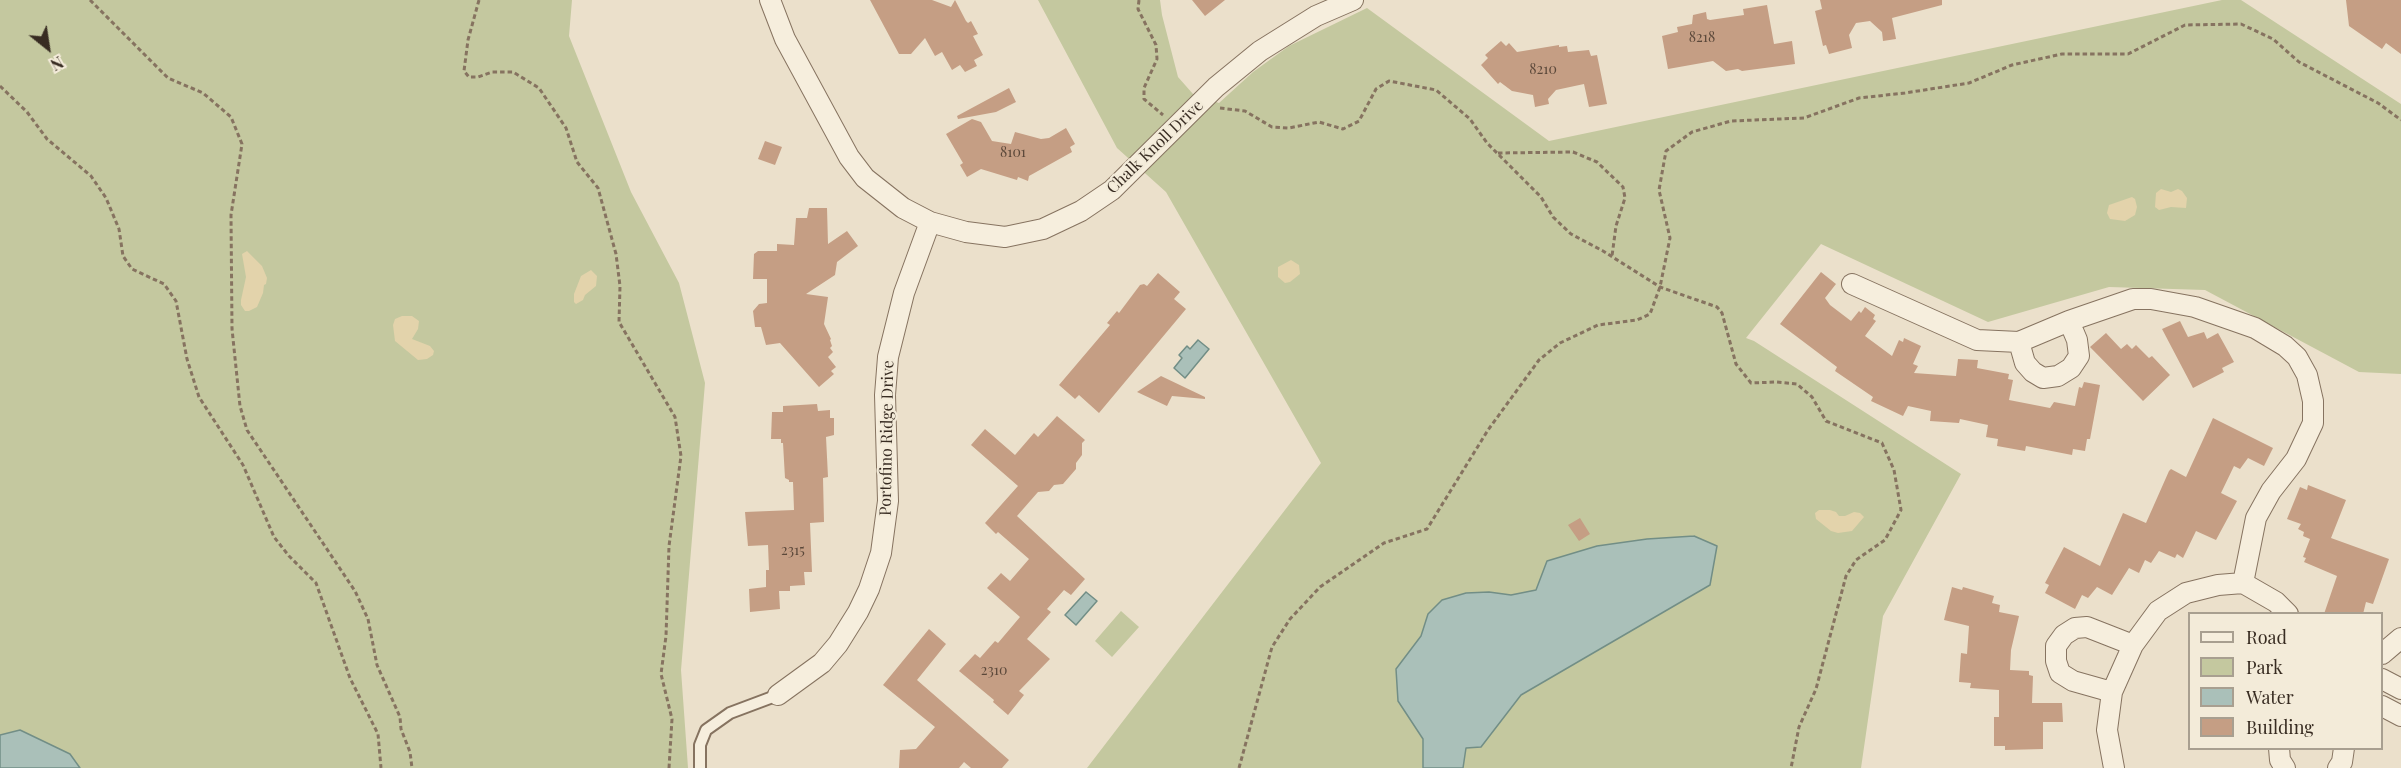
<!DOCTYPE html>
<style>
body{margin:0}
#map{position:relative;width:2401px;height:768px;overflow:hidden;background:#ebe0cb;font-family:"Playfair Display",serif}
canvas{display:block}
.legend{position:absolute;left:2188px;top:612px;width:195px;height:138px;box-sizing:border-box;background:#f3ebd9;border:2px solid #a89f90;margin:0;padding:8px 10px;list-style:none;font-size:18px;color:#382c22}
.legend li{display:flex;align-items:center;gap:12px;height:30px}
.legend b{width:30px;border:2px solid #a89f90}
.north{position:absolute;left:18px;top:18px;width:60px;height:60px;-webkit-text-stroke:4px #f3ebd9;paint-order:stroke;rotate:150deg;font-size:16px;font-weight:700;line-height:24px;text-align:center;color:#382c22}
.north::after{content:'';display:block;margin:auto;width:21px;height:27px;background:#382c22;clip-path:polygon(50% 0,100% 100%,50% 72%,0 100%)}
</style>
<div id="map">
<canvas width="2401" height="768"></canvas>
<ul class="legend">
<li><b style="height:8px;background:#f6eedd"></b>Road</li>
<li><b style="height:16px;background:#c4c89f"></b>Park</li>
<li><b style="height:16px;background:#aac0b9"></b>Water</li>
<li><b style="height:16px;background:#c59e84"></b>Building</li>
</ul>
<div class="north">N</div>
</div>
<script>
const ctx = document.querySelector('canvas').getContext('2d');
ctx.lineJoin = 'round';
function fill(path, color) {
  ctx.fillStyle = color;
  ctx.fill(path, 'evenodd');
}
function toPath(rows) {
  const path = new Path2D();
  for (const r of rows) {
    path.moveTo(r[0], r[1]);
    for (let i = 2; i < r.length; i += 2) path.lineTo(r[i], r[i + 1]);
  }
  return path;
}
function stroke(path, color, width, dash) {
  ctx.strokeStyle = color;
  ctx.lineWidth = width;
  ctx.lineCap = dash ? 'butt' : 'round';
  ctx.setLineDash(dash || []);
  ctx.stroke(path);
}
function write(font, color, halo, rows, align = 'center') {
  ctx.font = font + ' "Playfair Display",serif';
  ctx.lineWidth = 4.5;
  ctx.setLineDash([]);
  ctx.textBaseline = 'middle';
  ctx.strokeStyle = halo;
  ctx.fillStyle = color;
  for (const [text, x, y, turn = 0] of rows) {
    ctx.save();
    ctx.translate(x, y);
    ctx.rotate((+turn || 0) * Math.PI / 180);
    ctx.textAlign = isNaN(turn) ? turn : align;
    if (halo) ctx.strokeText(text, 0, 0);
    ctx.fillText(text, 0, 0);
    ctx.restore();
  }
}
const green = toPath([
 [0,0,572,0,569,36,631,192,679,283,705,383,681,670,688,768,0,768],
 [1038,0,1160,0,1162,15,1178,77,1193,94,1219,103,1253,72,1289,46,1367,8,1549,141,2222,0,2241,0,2401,104,2401,374,2359,372,2205,290,2109,287,1988,322,1821,244,1746,338,1754,341,1961,474,1883,616,1861,768,1087,768,1321,463,1166,192,1117,148],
 [1121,611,1139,627,1112,657,1095,641]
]);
const sand = toPath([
 [2161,189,2171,192,2178,189,2182,191,2187,198,2186,208,2171,207,2159,210,2155,207,2156,193],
 [2132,197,2135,199,2137,207,2135,215,2125,221,2110,219,2107,213,2109,205],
 [247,251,262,266,267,278,266,284,264,285,263,293,257,307,249,311,245,311,241,305,241,300,246,277,242,254],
 [1291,260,1299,265,1300,274,1290,282,1285,283,1278,277,1278,267],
 [591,270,597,276,596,286,585,295,583,300,576,304,574,302,574,294,581,276],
 [402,316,412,316,419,321,418,329,412,339,430,346,434,351,433,355,427,359,418,360,395,341,393,325,395,319],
 [1819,510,1830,510,1836,512,1839,516,1845,516,1854,512,1860,513,1864,517,1852,531,1838,533,1831,531,1816,519,1815,513]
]);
const water = toPath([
 [1198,340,1209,349,1185,378,1174,368,1182,358,1179,355,1187,346,1190,349,1198,340],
 [1694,536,1717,546,1710,585,1521,695,1481,747,1466,748,1463,768,1423,768,1423,739,1398,701,1396,669,1421,636,1428,614,1442,600,1466,593,1489,592,1511,595,1536,590,1547,561,1597,546,1647,539,1694,536],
 [1086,592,1097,601,1076,625,1065,615,1086,592],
 [20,730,70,754,80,768,0,768,0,735,20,730]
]);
const building = toPath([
 [870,0,932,0,951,7,955,0,966,21,968,23,971,21,978,34,973,36,983,55,974,60,977,66,965,72,960,65,952,70,942,52,935,56,925,38,911,54,899,54],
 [1192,0,1225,0,1205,16],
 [1820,0,1942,0,1942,5,1892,18,1896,39,1883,41,1882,32,1870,21,1856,23,1849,35,1852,48,1829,54,1826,45,1823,46,1815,11,1822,9],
 [2346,0,2401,0,2401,54,2386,43,2382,49,2349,26],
 [1767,5,1774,44,1792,41,1795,64,1742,71,1738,69,1726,71,1713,61,1668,69,1662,36,1678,32,1677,27,1692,24,1693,15,1706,12,1707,19,1710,20,1744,15,1743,9],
 [1501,41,1506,46,1509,43,1517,52,1559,45,1559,47,1567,46,1568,52,1589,50,1591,56,1597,55,1607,104,1589,107,1584,84,1556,90,1548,99,1549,104,1535,107,1533,95,1512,91,1500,82,1498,84,1481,65,1488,58,1485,55],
 [1009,88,1016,102,996,112,958,119,957,116],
 [972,119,981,122,992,141,1011,144,1015,132,1041,139,1049,138,1066,128,1075,144,1070,147,1072,152,1029,176,1028,181,1018,177,1017,180,981,169,967,177,960,165,963,163,946,134],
 [765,141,782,147,775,165,758,159],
 [809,208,827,208,828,244,847,231,858,246,837,262,835,275,806,294,828,297,824,324,831,339,830,340,832,346,830,348,833,352,828,357,836,367,831,371,834,374,819,387,780,343,766,345,761,327,755,327,753,311,759,304,767,303,767,279,753,279,754,254,758,251,777,251,777,244,794,245,796,218,807,218],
 [1821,272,1836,284,1825,298,1830,305,1851,321,1859,311,1861,313,1865,307,1875,315,1873,319,1876,321,1865,336,1892,356,1899,340,1903,342,1904,338,1921,346,1913,364,1918,366,1914,373,1956,376,1958,359,1978,360,1977,368,2009,374,2008,379,2013,380,2009,400,2050,408,2054,402,2075,406,2079,387,2082,388,2084,382,2100,385,2090,439,2087,439,2085,451,2073,449,2072,455,2026,446,2025,451,1997,446,1998,439,1986,437,1988,425,1960,419,1959,423,1930,421,1931,411,1908,406,1903,416,1871,401,1873,397,1835,371,1837,367,1780,324],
 [1158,273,1180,292,1174,299,1186,309,1099,413,1079,395,1075,399,1059,385,1110,325,1107,323,1117,311,1119,313,1140,285,1144,284,1147,286],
 [2180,321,2188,337,2204,332,2207,339,2218,333,2234,362,2222,368,2224,372,2193,388,2162,329],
 [2106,333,2121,349,2127,344,2132,349,2136,345,2149,358,2152,356,2170,375,2143,401,2090,347],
 [1161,376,1205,397,1205,399,1172,396,1167,406,1137,392],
 [817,404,818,411,830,410,830,418,834,418,834,435,826,437,828,477,823,478,824,522,810,523,812,572,804,572,805,585,790,586,790,591,779,591,780,609,750,612,749,589,766,587,766,570,769,570,768,545,748,546,745,512,794,510,793,482,789,482,789,480,785,478,783,443,781,443,781,439,771,439,772,412,783,412,783,406],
 [1057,416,1085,440,1082,443,1082,455,1076,463,1076,469,1063,484,1054,485,1049,491,1038,492,1017,516,1085,579,1071,595,1064,590,1047,609,1051,612,1027,639,1050,659,1019,691,1024,695,1008,715,993,702,994,700,959,671,975,654,980,658,995,641,998,643,1020,617,987,588,1001,573,1010,581,1029,559,998,532,996,534,985,523,1018,486,971,445,985,429,1015,455,1034,433,1038,437],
 [2213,418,2273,448,2264,466,2248,458,2240,469,2234,466,2221,493,2237,501,2216,540,2196,531,2183,558,2177,554,2175,558,2159,551,2151,563,2145,560,2139,573,2129,568,2112,595,2097,587,2088,598,2082,595,2075,609,2045,593,2049,585,2045,583,2064,547,2100,566,2123,513,2146,523,2169,471,2171,469,2186,477],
 [2308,485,2346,500,2331,538,2389,559,2373,604,2366,602,2363,614,2324,614,2337,576,2304,562,2306,558,2303,557,2310,539,2303,536,2304,532,2298,529,2301,524,2287,519,2300,487,2307,490],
 [1580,518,1590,534,1579,541,1568,525],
 [1952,587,1962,590,1963,587,1994,596,1992,603,2000,605,1999,612,2019,616,2011,650,2010,670,2029,671,2029,675,2033,676,2032,703,2062,703,2063,722,2043,722,2043,749,2005,750,2005,746,1994,746,1994,717,1999,717,1999,690,1970,688,1971,683,1959,682,1961,653,1967,654,1969,626,1944,620],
 [929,629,946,644,917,680,1009,760,1002,768,971,768,964,762,959,768,899,768,900,750,916,749,935,727,883,685]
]);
const path = toPath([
 [90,0,168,78,203,93,231,117,242,144,231,215,232,329,240,406,247,430,355,591,368,619,377,665,400,717,401,729,410,752,412,768],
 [479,0,468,40,464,71,469,77,478,77,492,72,513,72,539,88,566,128,577,162,598,188,616,254,620,286,619,322,675,417,681,456,669,546,666,636,661,674,672,719,669,768],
 [1139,0,1138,9,1156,45,1157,59,1144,88,1144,99,1163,115],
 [0,86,27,112,47,139,91,176,106,198,119,229,123,256,132,269,164,284,176,301,187,359,199,397,243,465,274,537,289,556,316,583,350,678,378,734,381,768],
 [1220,108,1245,111,1272,127,1289,128,1319,122,1343,129,1359,121,1376,89,1389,81,1436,90,1470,119,1487,143,1541,197,1553,217,1571,234,1603,251,1660,287,1717,307,1722,313,1736,364,1751,383,1777,382,1797,384,1812,397,1826,421,1882,443,1894,470,1901,510,1885,540,1856,560,1846,576,1816,689,1799,727,1791,768],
 [1498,153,1573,152,1597,162,1623,187,1625,198,1616,226,1612,256],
 [1239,768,1272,647,1290,619,1320,587,1384,543,1427,529,1488,430,1539,360,1560,343,1598,325,1637,320,1650,314,1660,287,1670,238,1659,190,1666,151,1692,132,1731,121,1804,118,1859,98,1905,93,1969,83,2012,65,2062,54,2128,54,2185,25,2241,24,2273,39,2299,62,2378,103,2401,120]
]);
const lane = toPath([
 [700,768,700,745,706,730,730,713,778,695]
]);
const street = toPath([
 [770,0,785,39,849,157,865,178,903,208,930,222,966,232,1005,237,1043,229,1081,211,1112,190,1216,87,1260,51,1316,16,1353,0],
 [1852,284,1977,340,2019,342,2069,321,2133,299,2151,299,2195,307,2255,328,2285,346,2297,357,2307,375,2313,401,2313,423,2296,459,2271,491,2256,518,2243,583],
 [2019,342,2025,363,2033,372,2043,378,2058,376,2071,368,2079,356,2077,340,2069,321],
 [2382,654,2401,638],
 [2382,679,2401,689],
 [2112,692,2073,681,2060,673,2056,661,2056,646,2064,635,2075,628,2087,627,2133,645],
 [778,695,822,663,838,644,858,612,869,589,881,553,888,501,885,395,888,357,904,293,930,222],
 [2382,706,2401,716],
 [2279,748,2280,760,2285,768],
 [2114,768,2107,730,2112,692,2133,645,2158,611,2186,593,2218,585,2243,583,2276,602,2288,614],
 [2338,768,2342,762,2344,748]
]);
const numberNames = [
 ["8218",1702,38],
 ["8210",1543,70],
 ["8101",1013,153],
 ["2315",793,551],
 ["2310",994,671]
];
const streetNames = [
 ["Chalk Knoll Drive",1155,147,-44],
 ["Portofino Ridge Drive",887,438,-89]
];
fill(green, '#c4c89f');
fill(sand, '#e3d3ab');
fill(water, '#aac0b9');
stroke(water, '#728e86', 1.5);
fill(building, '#c59e84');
stroke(lane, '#867360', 14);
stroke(street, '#867360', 22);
stroke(path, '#867360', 3, [4.5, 3]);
stroke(lane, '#f6eedd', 10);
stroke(street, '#f6eedd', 20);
write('14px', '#5b483a', null, numberNames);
write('16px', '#382c22', '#f3ebd9', streetNames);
</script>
